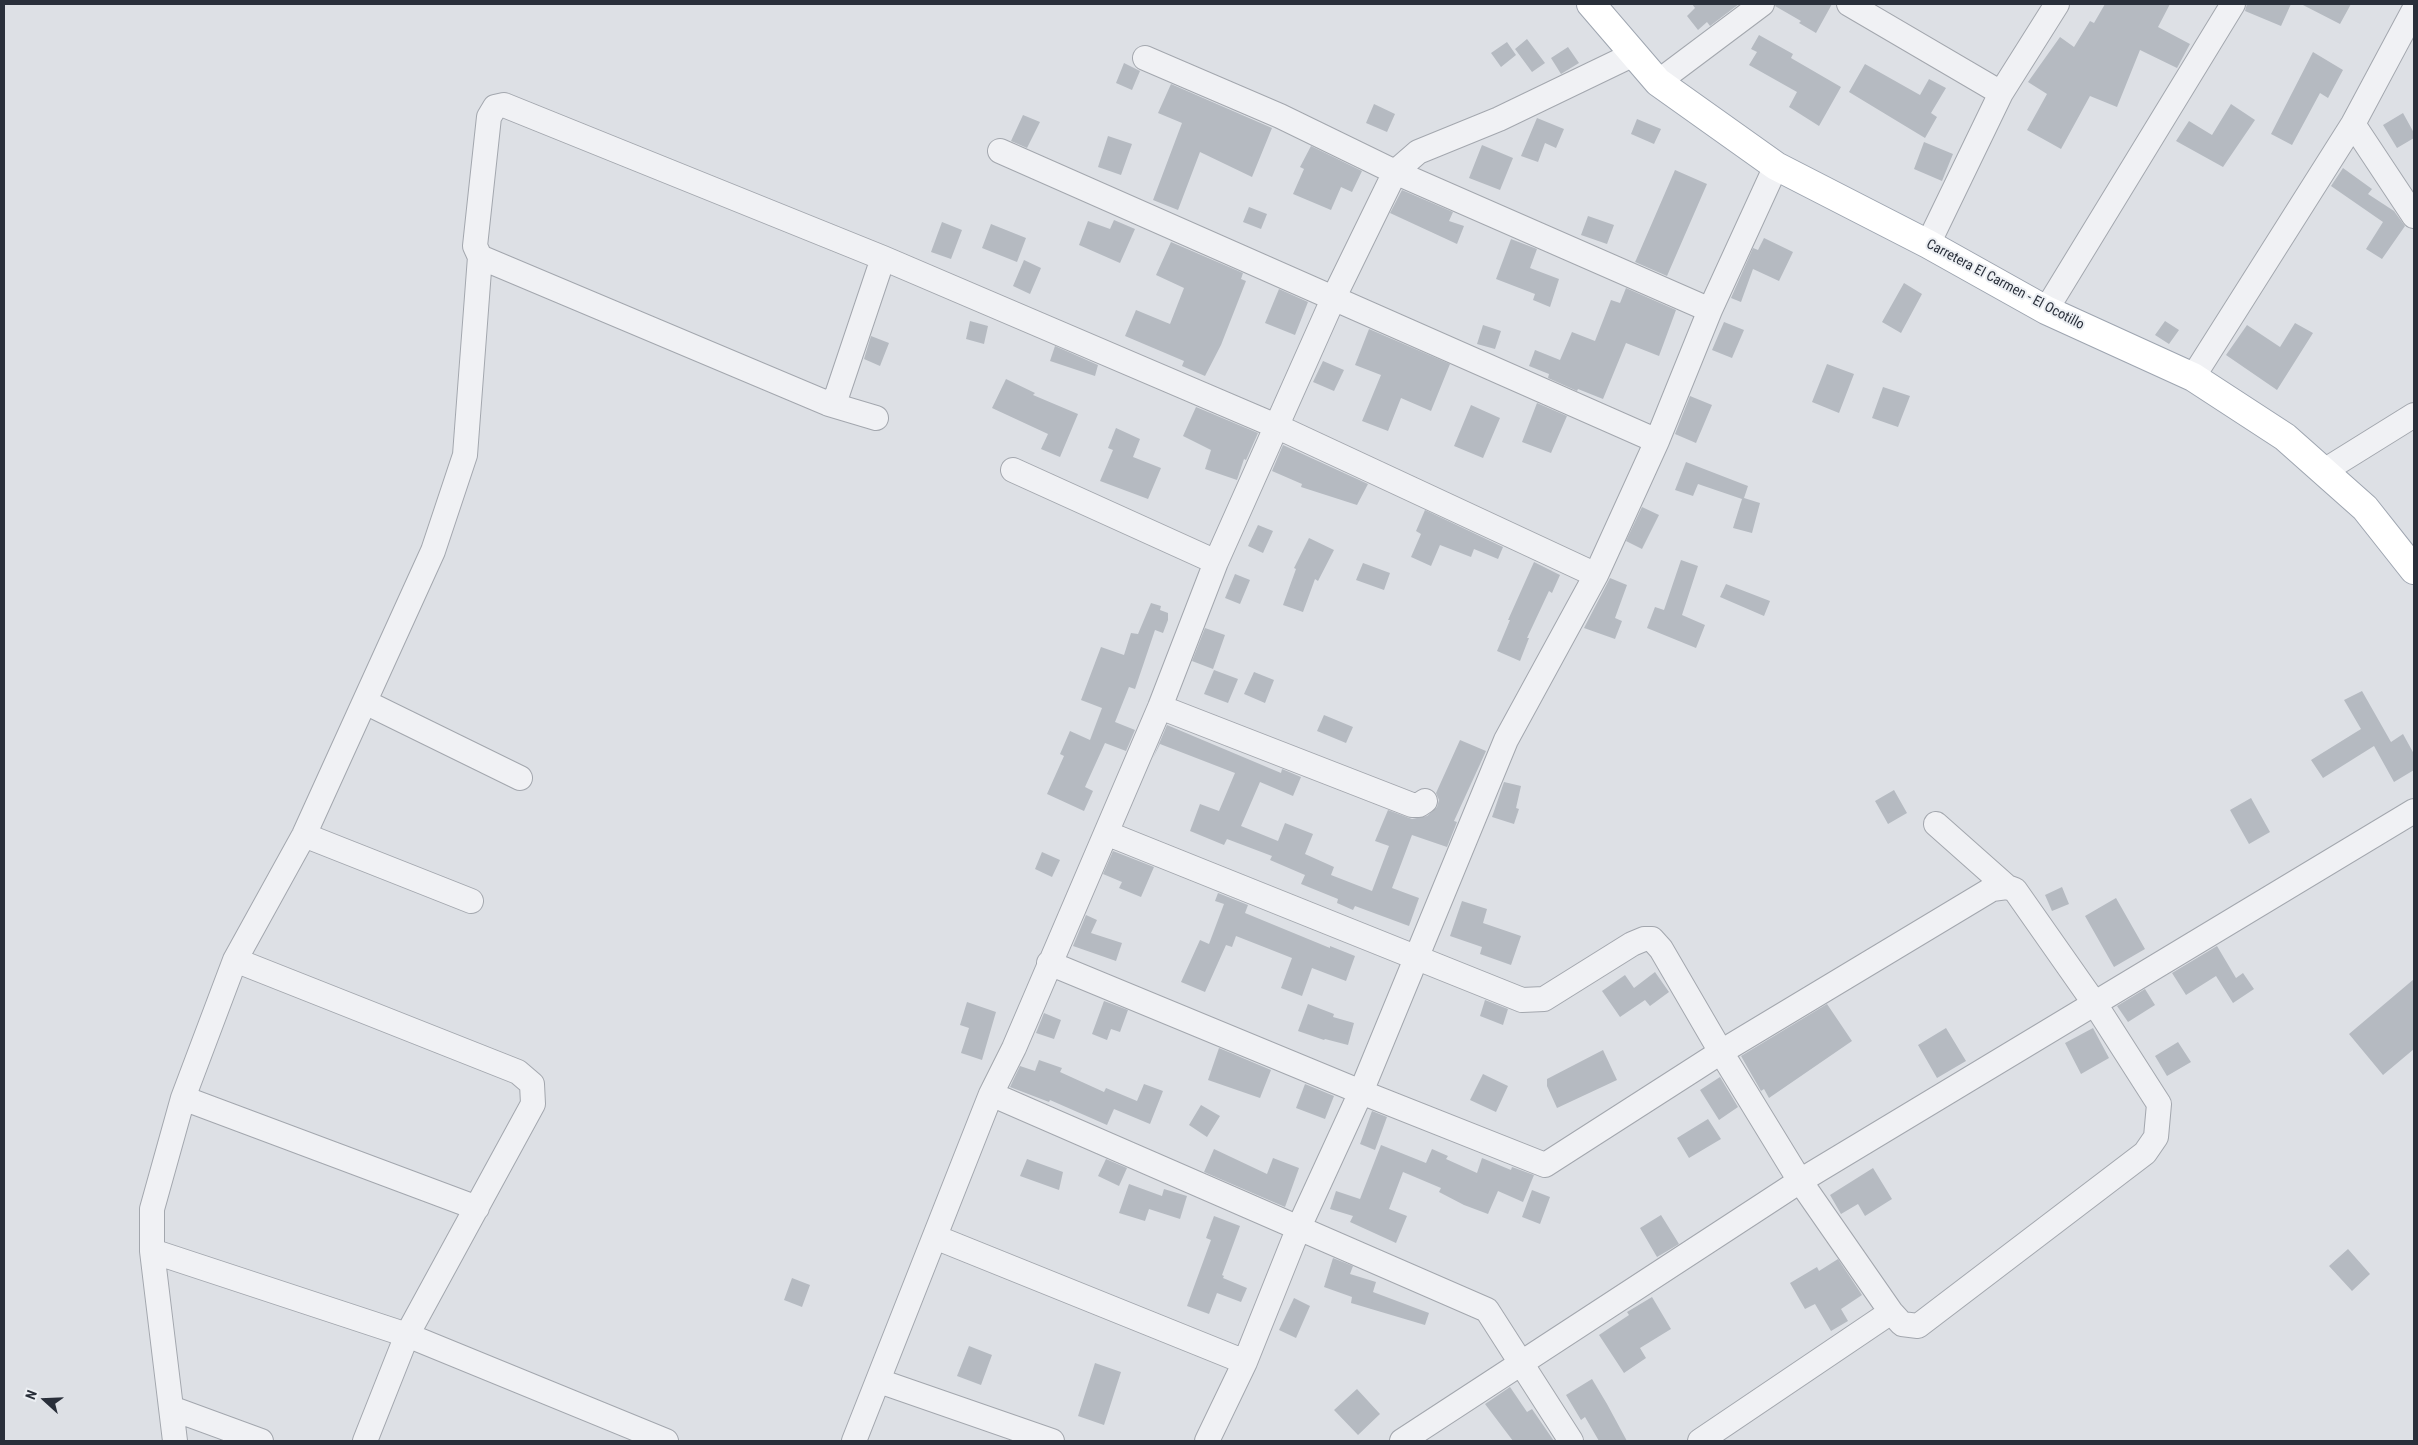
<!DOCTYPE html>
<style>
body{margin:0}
#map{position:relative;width:2418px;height:1445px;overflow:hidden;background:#dde0e5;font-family:"Roboto Condensed",sans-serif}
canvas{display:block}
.frame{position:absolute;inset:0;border:5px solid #292f3a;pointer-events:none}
.north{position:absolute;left:20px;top:1375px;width:50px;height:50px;-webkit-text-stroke:4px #eceff3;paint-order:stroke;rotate:290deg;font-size:14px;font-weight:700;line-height:20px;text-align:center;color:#292f3a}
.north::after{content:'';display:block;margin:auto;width:18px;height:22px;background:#292f3a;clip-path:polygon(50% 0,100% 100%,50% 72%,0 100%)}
</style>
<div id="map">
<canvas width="2418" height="1445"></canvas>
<div class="frame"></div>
<div class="north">N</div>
</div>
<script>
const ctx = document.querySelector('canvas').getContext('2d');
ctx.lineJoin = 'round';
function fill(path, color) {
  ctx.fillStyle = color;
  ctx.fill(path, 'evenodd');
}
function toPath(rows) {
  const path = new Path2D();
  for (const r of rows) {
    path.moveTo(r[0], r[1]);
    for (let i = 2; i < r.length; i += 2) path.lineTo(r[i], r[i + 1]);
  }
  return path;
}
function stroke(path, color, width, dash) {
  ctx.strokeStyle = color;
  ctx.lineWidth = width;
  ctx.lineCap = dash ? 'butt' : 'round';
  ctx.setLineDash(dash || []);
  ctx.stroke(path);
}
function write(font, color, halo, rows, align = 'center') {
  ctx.font = font + ' "Roboto Condensed",sans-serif';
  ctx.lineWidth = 4;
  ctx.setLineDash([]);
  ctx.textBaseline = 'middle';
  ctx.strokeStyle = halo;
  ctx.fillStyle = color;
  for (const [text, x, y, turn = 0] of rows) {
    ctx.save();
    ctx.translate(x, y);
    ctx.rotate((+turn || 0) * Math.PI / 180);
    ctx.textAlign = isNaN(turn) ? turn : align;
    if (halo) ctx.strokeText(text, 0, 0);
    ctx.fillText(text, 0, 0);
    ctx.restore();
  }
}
const building = toPath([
 [1692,4,1739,4,1710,26,1707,22,1698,30,1687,16,1695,8],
 [1776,4,1832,4,1816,33,1799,23,1801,21,1775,6],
 [2105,4,2170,4,2158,27,2190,44,2177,68,2140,50,2117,107,2090,96,2061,149,2027,130,2047,94,2028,82,2060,37,2074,47,2090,21,2094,23],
 [2247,4,2291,4,2281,26,2245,11],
 [2301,4,2351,4,2340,24],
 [1759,35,1793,54,1791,58,1841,87,1819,126,1789,107,1797,92,1749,65,1757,52,1751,49],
 [1527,39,1545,63,1532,72,1515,49],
 [1507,42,1516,55,1501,67,1491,53],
 [1568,47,1579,63,1561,74,1551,58],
 [2313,52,2343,70,2328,98,2320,93,2292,145,2271,134],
 [1124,63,1140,71,1132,90,1116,83],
 [1865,64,1920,95,1929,79,1946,88,1931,113,1937,117,1925,138,1849,92],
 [1171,84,1272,128,1252,177,1200,152,1178,210,1153,200,1182,123,1158,113],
 [1374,104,1395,114,1387,132,1366,123],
 [2231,104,2255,120,2223,167,2176,141,2189,121,2212,135],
 [2403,113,2414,133,2414,138,2397,148,2383,125],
 [1023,115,1040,122,1027,148,1011,141],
 [1537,118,1564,129,1556,148,1545,143,1538,162,1521,156],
 [1637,119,1661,129,1654,144,1631,134],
 [1108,136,1132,144,1121,175,1098,167],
 [1924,142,1953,154,1942,181,1914,169],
 [1482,145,1513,158,1500,190,1469,178],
 [1311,146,1362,171,1352,192,1341,187,1331,210,1293,194,1304,169,1300,167],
 [2343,168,2372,189,2368,194,2394,211,2405,226,2382,259,2366,249,2383,222,2331,186],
 [1675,170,1707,184,1667,276,1635,262,1636,260],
 [1402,190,1453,212,1449,221,1464,226,1457,244,1390,213],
 [1249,207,1267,214,1261,229,1243,222],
 [1588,216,1614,225,1607,244,1581,235],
 [1114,220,1135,229,1120,263,1079,245,1088,221,1110,229],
 [942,222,962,230,951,259,931,252],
 [991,224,1026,238,1017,262,982,248],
 [1764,238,1793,252,1779,281,1753,269,1741,302,1731,298,1753,248,1758,250],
 [1511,239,1537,249,1530,268,1559,279,1550,307,1533,300,1535,294,1496,279],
 [1171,242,1243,273,1241,279,1246,281,1221,345,1205,376,1182,366,1184,361,1125,336,1136,310,1170,324,1184,288,1156,275],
 [1024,260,1041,268,1030,294,1013,286],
 [1904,283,1922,294,1901,333,1882,322],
 [1626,288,1676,310,1659,356,1626,343,1603,399,1578,389,1577,391,1548,378,1549,374,1529,366,1535,350,1560,360,1572,332,1595,341,1611,300,1620,303],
 [1279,289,1308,302,1295,335,1265,323],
 [970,321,988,326,984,344,966,339],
 [2165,321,2179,330,2169,344,2155,335],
 [1724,322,1744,330,1732,358,1712,350],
 [2295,323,2313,333,2277,390,2226,355,2247,325,2280,347],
 [1483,325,1501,331,1495,349,1477,344],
 [1369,329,1450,364,1431,411,1401,398,1388,431,1362,421,1381,375,1355,365],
 [871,336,889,343,880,366,864,359],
 [1055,346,1098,365,1095,376,1050,361],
 [1323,361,1344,370,1334,391,1313,382],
 [1827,364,1854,374,1839,413,1812,402],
 [1006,379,1035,393,1033,395,1078,414,1060,457,1041,449,1048,434,992,408],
 [1883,387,1910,396,1898,427,1872,418],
 [1690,396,1712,405,1696,443,1675,434],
 [1537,403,1567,416,1551,453,1522,442],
 [1471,405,1500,418,1483,458,1454,446],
 [1196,407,1258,433,1246,460,1244,459,1237,480,1205,469,1211,450,1183,436],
 [1116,428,1140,439,1133,457,1161,468,1148,499,1100,481,1113,450,1108,448],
 [1283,445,1368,484,1357,505,1301,487,1302,484,1272,471],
 [1686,462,1748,486,1744,498,1760,503,1752,533,1733,528,1742,499,1698,484,1693,496,1675,490],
 [1642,507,1659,515,1642,549,1626,541],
 [1425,510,1503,547,1498,559,1474,549,1471,557,1440,545,1431,566,1411,557,1421,534,1416,531],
 [1258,525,1273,531,1263,553,1248,546],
 [1309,538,1334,550,1318,581,1315,579,1303,612,1283,605,1296,569,1294,568],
 [1681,560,1698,566,1682,615,1705,625,1696,648,1647,628,1655,607,1664,610],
 [1534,562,1560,575,1552,593,1549,591,1527,638,1529,638,1520,661,1497,651,1510,620,1508,620],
 [1363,563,1390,573,1384,590,1356,580],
 [1235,574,1250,580,1240,604,1225,598],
 [1610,578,1627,585,1615,618,1622,621,1615,639,1584,628],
 [1726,584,1770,601,1764,616,1720,597],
 [1151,603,1161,606,1160,610,1168,613,1168,620,1163,633,1155,630,1135,689,1129,687,1115,722,1135,730,1126,751,1105,743,1085,787,1093,791,1084,811,1047,794,1064,756,1060,754,1070,731,1090,740,1102,708,1081,700,1101,647,1124,655,1131,633,1138,634],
 [1205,628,1225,635,1213,669,1192,661],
 [1214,670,1238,679,1228,703,1204,694],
 [1254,672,1274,680,1265,703,1244,694],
 [2362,691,2391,742,2403,734,2414,754,2414,770,2394,782,2374,746,2323,778,2311,760,2361,729,2344,700],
 [1324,715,1353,727,1346,743,1317,731],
 [1167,725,1281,773,1282,769,1301,777,1293,796,1260,782,1241,826,1278,841,1285,823,1313,834,1305,854,1334,867,1331,875,1372,891,1389,846,1375,841,1388,810,1412,819,1427,816,1437,807,1439,800,1436,793,1460,740,1486,751,1454,821,1457,822,1447,847,1412,835,1392,888,1419,898,1409,926,1355,906,1353,910,1337,903,1338,899,1301,884,1305,875,1270,860,1272,856,1227,839,1224,845,1190,831,1200,804,1219,811,1235,773,1160,744,1153,758],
 [1504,782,1521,786,1516,808,1519,809,1514,824,1492,817],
 [1894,790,1907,813,1888,824,1875,801],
 [2251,798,2270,832,2249,844,2230,810],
 [1113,851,1154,867,1141,897,1119,888,1122,882,1103,874],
 [1042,852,1060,860,1052,877,1035,869],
 [2062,887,2069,904,2052,911,2045,895],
 [1218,893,1248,905,1245,913,1330,948,1330,946,1355,956,1346,981,1312,968,1302,996,1281,988,1292,958,1236,936,1232,947,1226,945,1205,992,1181,982,1200,940,1209,944,1224,904,1215,901],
 [2116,898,2145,949,2114,967,2085,916],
 [1462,901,1487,909,1483,923,1521,936,1511,965,1480,954,1482,947,1450,936],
 [1086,915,1097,920,1091,933,1122,943,1116,961,1073,946],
 [2217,946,2236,978,2243,973,2254,989,2233,1003,2216,976,2186,995,2172,973],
 [1655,972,1669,992,1650,1006,1645,1000,1620,1017,1602,991,1625,975,1634,988],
 [2414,979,2414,1049,2383,1075,2349,1034],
 [2145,989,2155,1005,2128,1022,2117,1006],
 [1485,1000,1508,1009,1503,1025,1480,1016],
 [1104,1001,1128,1010,1120,1032,1111,1029,1107,1040,1092,1034],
 [967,1002,996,1012,982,1060,961,1053,969,1028,960,1025],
 [1308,1004,1334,1014,1333,1017,1354,1023,1348,1045,1325,1039,1324,1040,1298,1031],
 [1827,1004,1852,1041,1769,1098,1764,1089,1761,1091,1741,1056],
 [1044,1013,1061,1020,1054,1039,1036,1033],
 [1946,1028,1966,1061,1937,1078,1918,1045],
 [2093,1028,2109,1058,2081,1074,2065,1043],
 [2178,1042,2191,1062,2167,1076,2155,1056],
 [1219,1048,1271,1070,1260,1098,1208,1080],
 [1603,1050,1617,1080,1557,1108,1547,1086,1547,1079],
 [1039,1060,1062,1068,1060,1072,1104,1092,1106,1088,1137,1101,1144,1084,1163,1091,1150,1124,1114,1109,1107,1125,1050,1100,1049,1102,1010,1087,1020,1066,1035,1071],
 [1483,1074,1508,1086,1496,1112,1470,1100],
 [1720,1077,1738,1107,1719,1120,1700,1090],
 [1305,1084,1334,1096,1325,1119,1296,1108],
 [1201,1105,1220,1116,1207,1137,1189,1125],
 [1372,1111,1387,1117,1375,1150,1360,1144],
 [1708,1119,1721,1139,1689,1158,1677,1138],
 [1381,1145,1426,1163,1432,1149,1448,1156,1446,1159,1477,1173,1482,1158,1511,1170,1512,1167,1534,1175,1523,1202,1498,1191,1488,1214,1464,1205,1439,1192,1441,1188,1403,1172,1389,1209,1407,1216,1396,1243,1350,1222,1353,1216,1330,1209,1336,1191,1360,1199],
 [1214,1149,1267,1174,1273,1158,1299,1168,1285,1207,1204,1172],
 [1027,1159,1063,1172,1059,1190,1020,1176],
 [1106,1159,1127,1168,1119,1186,1098,1176],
 [1873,1168,1892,1199,1865,1216,1858,1204,1841,1214,1830,1195],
 [1129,1184,1162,1196,1164,1189,1187,1196,1180,1219,1149,1209,1145,1221,1119,1213],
 [1532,1190,1550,1197,1540,1224,1522,1217],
 [1661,1215,1679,1244,1657,1257,1640,1228],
 [1214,1216,1240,1226,1222,1275,1224,1276,1223,1278,1247,1288,1241,1302,1217,1293,1209,1314,1187,1306,1211,1240,1206,1238],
 [2348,1249,2370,1274,2352,1291,2329,1266],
 [1333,1258,1353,1266,1350,1274,1376,1282,1373,1292,1429,1313,1425,1325,1351,1303,1352,1297,1324,1287],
 [1838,1259,1862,1295,1841,1309,1848,1321,1831,1331,1815,1304,1805,1309,1790,1283,1817,1267,1819,1271],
 [792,1278,810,1285,802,1307,784,1300],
 [1652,1297,1671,1329,1640,1348,1646,1358,1624,1373,1599,1335,1629,1315,1627,1312],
 [1294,1298,1310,1306,1296,1338,1279,1330],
 [969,1346,992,1355,981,1385,957,1376],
 [1095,1363,1121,1372,1104,1425,1078,1416],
 [1592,1379,1607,1404,1627,1441,1599,1441,1585,1417,1581,1420,1566,1395],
 [1510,1387,1527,1412,1532,1409,1554,1441,1513,1441,1485,1404],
 [1357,1389,1380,1414,1358,1435,1334,1410]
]);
const minor = toPath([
 [1849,4,2001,93],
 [1145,58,1280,116,1395,172,1710,310],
 [1658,82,1762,4],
 [2353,124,2414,216],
 [1000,151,1657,441],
 [1928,244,2001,93,2057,4],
 [883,258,837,395,829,404,480,257,475,246,489,117,495,107,504,105,883,258,1276,426,1596,575],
 [2046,310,2233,4],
 [2193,377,2353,124,2414,10],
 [829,404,876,418],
 [1013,470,1216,562],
 [2324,471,2414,415],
 [365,702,520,778],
 [1160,707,1412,805,1419,805,1425,801],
 [1936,824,2007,887],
 [304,835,471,901],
 [1049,963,1361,1092,1545,1165,1721,1052,1992,889,2007,887,2015,890,2095,1004,2159,1104,2156,1137,2145,1153,1918,1326,1902,1324,1891,1312,1800,1181,1721,1052,1661,949,1652,939,1644,939,1632,944,1544,999,1522,1000,1106,833],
 [991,1094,1487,1310,1571,1441],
 [183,1098,477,1208],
 [935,1237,1245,1362],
 [152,1251,407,1335,533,1104,532,1084,518,1072,235,960],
 [879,1381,1052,1441],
 [171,1408,261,1441],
 [175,1441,152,1251,152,1209,183,1098,235,960,304,835,433,551,465,455,480,257],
 [365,1441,407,1335,666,1441],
 [854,1441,991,1094,1014,1048,1160,707,1216,562,1334,297,1395,172,1418,152,1499,119,1634,54],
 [1207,1441,1245,1362,1299,1227,1361,1092,1506,740,1596,575,1657,441,1710,310,1776,166],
 [1402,1441,1800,1181,2414,811],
 [1700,1441,1891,1312]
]);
const major = toPath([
 [1591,4,1658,82,1776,166,1928,244,2046,310,2193,377,2285,437,2365,508,2414,570]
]);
const streetNames = [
 ["Carretera El Carmen - El Ocotillo",2005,285,28]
];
fill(building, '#b5bac1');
stroke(minor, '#a3a7ae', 26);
stroke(major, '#9ea5b0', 30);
stroke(minor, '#f0f1f4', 24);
stroke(major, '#fff', 28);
write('14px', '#292f3a', '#eceff3', streetNames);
</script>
